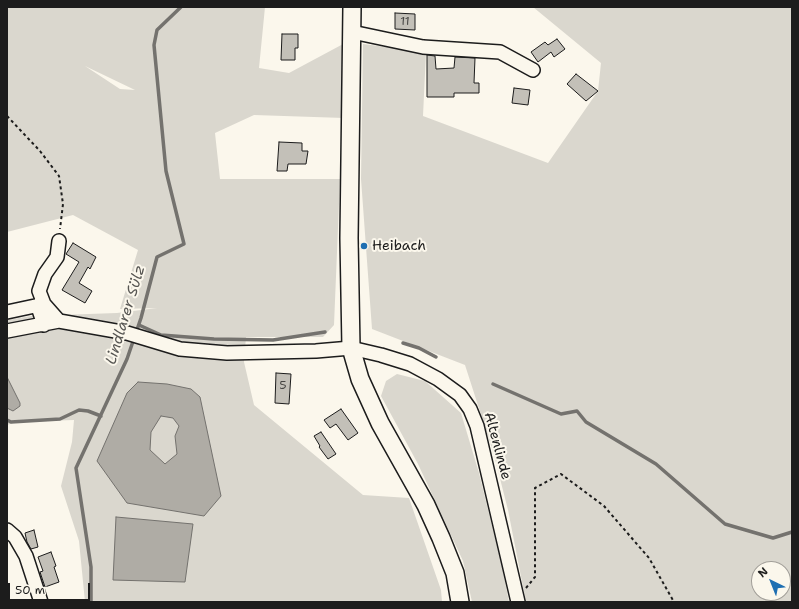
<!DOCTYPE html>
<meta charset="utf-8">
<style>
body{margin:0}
#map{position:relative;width:799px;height:609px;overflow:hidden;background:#fbf7ec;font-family:"Shantell Sans",sans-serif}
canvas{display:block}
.frame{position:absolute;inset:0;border:8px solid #1c1c1c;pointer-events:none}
.north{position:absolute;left:751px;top:561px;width:40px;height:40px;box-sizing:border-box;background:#fbf7ec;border:1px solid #a29f99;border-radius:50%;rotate:317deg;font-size:11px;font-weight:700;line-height:16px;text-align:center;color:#1c1c1c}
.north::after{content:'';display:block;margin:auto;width:14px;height:18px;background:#1f6fb2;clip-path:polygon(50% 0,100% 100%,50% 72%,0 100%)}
.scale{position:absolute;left:8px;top:583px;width:82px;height:18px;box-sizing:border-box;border:2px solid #1c1c1c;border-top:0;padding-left:5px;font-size:12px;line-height:14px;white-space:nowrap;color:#1c1c1c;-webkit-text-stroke:3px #fbf7ec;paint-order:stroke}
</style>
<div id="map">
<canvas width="799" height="609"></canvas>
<div class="frame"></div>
<div class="north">N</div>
<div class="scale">50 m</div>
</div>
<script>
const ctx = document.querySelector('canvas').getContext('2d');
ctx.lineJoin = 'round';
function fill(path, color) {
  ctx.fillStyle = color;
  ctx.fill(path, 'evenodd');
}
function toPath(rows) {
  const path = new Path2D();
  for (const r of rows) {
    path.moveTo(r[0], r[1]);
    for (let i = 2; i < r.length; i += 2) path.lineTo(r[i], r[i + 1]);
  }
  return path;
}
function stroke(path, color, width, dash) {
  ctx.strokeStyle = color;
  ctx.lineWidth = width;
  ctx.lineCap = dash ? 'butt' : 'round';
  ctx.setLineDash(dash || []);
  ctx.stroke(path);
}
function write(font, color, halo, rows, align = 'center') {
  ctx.font = font + ' "Shantell Sans",sans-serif';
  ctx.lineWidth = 4;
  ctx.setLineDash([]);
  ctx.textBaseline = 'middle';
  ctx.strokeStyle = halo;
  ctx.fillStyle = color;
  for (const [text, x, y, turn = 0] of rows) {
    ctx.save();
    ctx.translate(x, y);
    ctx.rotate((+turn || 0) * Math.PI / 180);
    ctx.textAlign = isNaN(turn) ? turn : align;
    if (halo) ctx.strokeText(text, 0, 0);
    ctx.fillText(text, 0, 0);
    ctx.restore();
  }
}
const green = toPath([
 [7,7,265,7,259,68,289,73,345,43,344,118,254,115,215,133,220,179,340,179,334,325,323,337,246,337,244,362,254,405,363,495,409,498,441,590,442,602,85,602,79,541,61,486,72,442,74,420,16,422,7,425,7,320,31,316,117,313,157,308,120,309,138,250,73,215,7,232],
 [85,66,135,90,120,89],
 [533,7,792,7,792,602,526,602,508,510,494,455,465,365,372,329,361,179,363,44,426,52,423,116,548,163,598,91,601,63],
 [759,569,783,569,783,593,759,593],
 [397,374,425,381,461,413,479,473,502,566,509,602,472,602,463,561,418,464,381,396,386,381]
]);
const water = toPath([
 [7,377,20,403,20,406,13,411,7,408,7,377],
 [138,382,167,384,191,389,200,397,221,496,204,516,127,503,97,461,127,393,138,382],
 [161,416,173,418,179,426,175,436,177,454,165,464,150,450,151,432,161,416],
 [116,517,193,524,185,582,113,580,116,517]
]);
const stream = toPath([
 [139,325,161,335,214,339,273,340,325,332],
 [403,343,419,348,436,357],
 [493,384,561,414,577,411,586,422,656,464,725,524,773,538,792,532],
 [7,420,11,422,60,419,79,410,88,411,101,416],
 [91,602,91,567,76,468,127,359,141,318,157,257,184,244,166,171,154,45,157,30,181,7]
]);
const building = toPath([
 [395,13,415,14,415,30,395,29,395,13],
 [282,34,298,34,298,48,295,48,295,60,281,60,282,34],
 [557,39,565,49,554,57,551,52,538,62,531,52,545,42,548,45,557,39],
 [427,55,435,56,436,69,454,68,455,57,475,58,474,83,479,83,479,93,454,93,454,97,427,97,427,55],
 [576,74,598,91,586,101,567,84,576,74],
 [514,88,530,90,528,105,512,103,514,88],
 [279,142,302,143,302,151,308,151,306,164,288,164,287,171,277,171,279,142],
 [73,243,96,257,90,269,88,267,79,283,92,291,85,303,62,290,79,262,66,254,73,243],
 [276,373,291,374,289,404,275,403,276,373],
 [341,409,358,433,348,440,336,424,330,428,324,420,341,409],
 [321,432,336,454,328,459,319,447,320,446,314,436,321,432],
 [34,530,38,547,31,549,27,542,25,533,34,530],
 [51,552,56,566,54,567,59,582,45,587,40,572,43,571,38,557,51,552]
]);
const path = toPath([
 [7,116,40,151,59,176,63,204,60,229],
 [526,588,535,577,535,488,561,474,604,506,649,558,674,602]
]);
const minor = toPath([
 [352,32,423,47,500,52,533,70],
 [59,241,57,257,45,274,39,291,44,304,59,321],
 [7,312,35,306,39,310,44,325],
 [7,331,59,321,127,333,180,349,227,353,316,351,351,348,381,355,410,364,438,379,460,395,470,409,477,426,518,602],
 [7,530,15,537,26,556,41,602]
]);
const major = toPath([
 [352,7,349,238,351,348,360,379,380,423,426,505,441,538,455,573,460,602]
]);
const markers = [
 [364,246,4,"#1f6fb2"]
];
const numberNames = [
 ["11",405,22],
 ["5",283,386]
];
const poiNames = [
 ["Heibach",372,246]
];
const streetNames = [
 ["Altenlinde",497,446,75]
];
const waterNames = [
 ["Lindlarer Sülz",126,315,-73]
];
fill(green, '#dad7ce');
fill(water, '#afaca5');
stroke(water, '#74726e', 1);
stroke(stream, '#74726e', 3.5);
fill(building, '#c3c0b8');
stroke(building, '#1c1c1c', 1);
stroke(minor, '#1c1c1c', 16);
stroke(major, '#1c1c1c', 20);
stroke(path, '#1c1c1c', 2, [3, 3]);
stroke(minor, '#fbf7ec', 13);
stroke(major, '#fbf7ec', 17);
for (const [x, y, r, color] of markers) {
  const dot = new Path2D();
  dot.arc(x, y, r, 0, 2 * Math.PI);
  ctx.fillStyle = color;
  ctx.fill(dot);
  stroke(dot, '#fbf7ec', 1.5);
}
write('12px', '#464543', null, numberNames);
write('14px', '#1c1c1c', '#fbf7ec', poiNames, 'left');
write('14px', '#1c1c1c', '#fbf7ec', streetNames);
write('italic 15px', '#575653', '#fbf7ec', waterNames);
</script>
